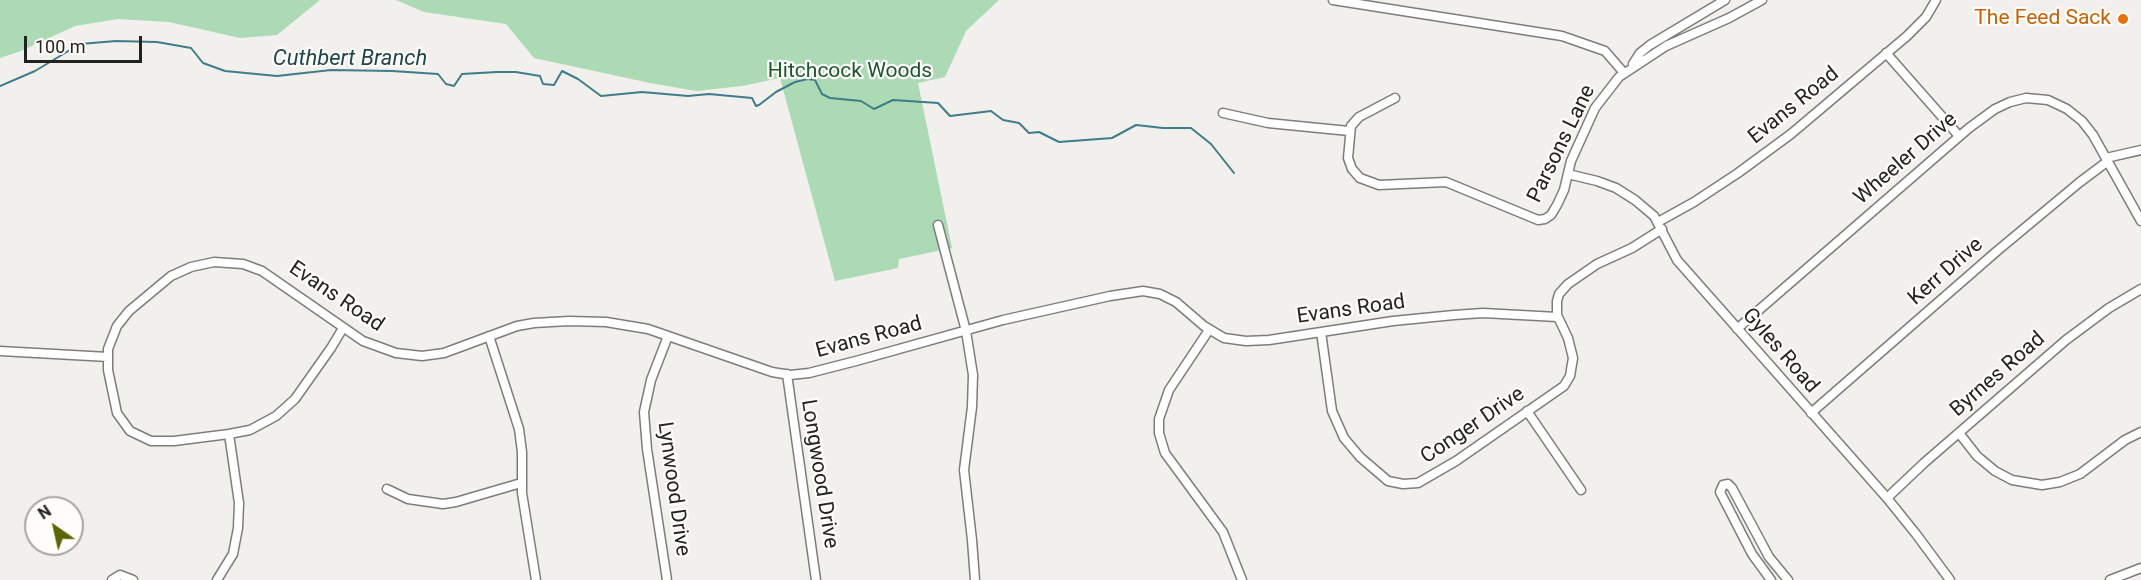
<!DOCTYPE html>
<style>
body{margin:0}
#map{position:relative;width:2141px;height:580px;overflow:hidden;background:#f1f0ec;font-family:Roboto,sans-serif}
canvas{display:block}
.north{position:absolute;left:24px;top:496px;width:60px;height:60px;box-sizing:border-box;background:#fffdf9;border:2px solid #a7a5a2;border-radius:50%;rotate:326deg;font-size:16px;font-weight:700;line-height:24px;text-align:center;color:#222220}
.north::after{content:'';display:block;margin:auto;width:21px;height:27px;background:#5a6507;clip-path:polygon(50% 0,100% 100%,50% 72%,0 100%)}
.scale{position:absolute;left:24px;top:36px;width:118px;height:27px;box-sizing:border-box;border:3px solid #222220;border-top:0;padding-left:8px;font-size:18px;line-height:21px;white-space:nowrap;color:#222220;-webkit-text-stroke:4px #fffdf9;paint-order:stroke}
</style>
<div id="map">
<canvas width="2141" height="580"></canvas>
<div class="north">N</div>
<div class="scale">100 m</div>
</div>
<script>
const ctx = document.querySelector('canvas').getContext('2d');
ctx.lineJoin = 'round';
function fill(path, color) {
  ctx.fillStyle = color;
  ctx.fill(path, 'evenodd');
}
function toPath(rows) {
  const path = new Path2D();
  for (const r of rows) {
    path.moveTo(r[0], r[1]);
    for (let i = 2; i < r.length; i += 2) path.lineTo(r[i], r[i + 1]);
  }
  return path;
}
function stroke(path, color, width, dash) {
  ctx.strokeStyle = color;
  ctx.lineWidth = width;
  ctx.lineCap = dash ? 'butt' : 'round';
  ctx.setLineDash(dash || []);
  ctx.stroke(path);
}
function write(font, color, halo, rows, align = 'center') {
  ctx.font = font + ' Roboto,sans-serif';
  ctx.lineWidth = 4.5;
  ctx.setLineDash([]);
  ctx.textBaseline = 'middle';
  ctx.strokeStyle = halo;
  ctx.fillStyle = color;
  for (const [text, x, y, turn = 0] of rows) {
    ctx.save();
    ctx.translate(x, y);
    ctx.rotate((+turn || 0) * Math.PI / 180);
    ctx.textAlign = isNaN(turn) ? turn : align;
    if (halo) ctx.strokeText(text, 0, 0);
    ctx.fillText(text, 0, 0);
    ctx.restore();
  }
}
const green = toPath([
 [0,0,320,0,277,35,240,38,169,22,118,19,75,26,21,51,0,58],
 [396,0,999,0,966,31,945,77,918,83,952,248,899,259,898,268,835,281,780,78,742,86,696,91,650,83,534,58,506,24,424,12]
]);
const stream = toPath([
 [0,86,35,71,80,44,116,41,157,42,191,48,203,63,225,71,277,76,331,70,392,71,438,74,446,84,454,86,462,74,497,72,516,72,540,76,543,84,554,85,562,71,578,79,601,96,642,92,688,96,709,94,752,98,756,106,759,105,776,92,795,82,808,79,815,80,822,94,830,98,861,101,874,109,893,100,938,103,950,116,991,111,1003,120,1019,123,1029,133,1039,132,1059,142,1112,138,1136,125,1163,128,1191,128,1211,144,1234,173]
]);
const minor = toPath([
 [1333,0,1562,36,1605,51,1624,73],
 [1886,53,1959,136],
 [1633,64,1640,53,1650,45,1725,0],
 [1395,98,1359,117,1351,126,1348,158,1352,169,1360,178,1379,185,1446,182,1538,220,1545,219,1551,215,1557,205,1564,190,1571,161,1595,108,1619,77,1666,46,1729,18,1762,0],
 [1223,113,1268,123,1349,131],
 [2106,158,2141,150],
 [1568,174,1597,181,1616,188,1635,200,1654,216,1677,260,1887,498,1916,534,1950,580],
 [1658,222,1694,202,1738,173,1791,134,1907,36,1926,17,1936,0],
 [938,225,966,331,973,375,972,407,964,470,972,540,975,580],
 [343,328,331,348,295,399,276,416,250,430,229,434,174,441,151,441,130,431,117,413,108,370,108,349,117,326,129,311,171,276,191,267,214,262,243,264,262,271,363,341,396,353,422,356,444,353,517,326,534,323,569,321,606,322,648,329,772,372,790,375,809,373,856,361,1003,320,1110,296,1143,291,1160,294,1176,302,1204,326,1224,338,1246,341,1269,340,1393,321,1454,315,1483,313,1557,317],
 [1737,329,1969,128,1995,109,2010,102,2026,98,2048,100,2067,109,2082,121,2093,135,2141,221],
 [1209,330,1169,390,1159,419,1159,433,1165,453,1223,532,1242,580],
 [1321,332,1332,411,1344,438,1360,457,1388,481,1403,484,1418,483,1456,461,1564,386,1570,376,1573,358,1568,338,1557,315,1557,301,1559,294,1568,284,1597,264,1632,248,1662,229],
 [489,336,519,429,522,452,522,493,536,580],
 [0,351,108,357],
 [787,374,816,580],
 [1527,411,1581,490],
 [1811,413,1997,251,2080,182,2108,161],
 [1959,433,1977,456,1995,471,2012,480,2042,485,2060,482,2080,474,2125,440,2141,432],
 [387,489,408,499,443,504,456,502,521,483],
 [1887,498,1924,463,2066,340,2109,308,2141,289],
 [112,580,120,575,133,580],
 [217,580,233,554,238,528,239,503,229,434],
 [667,580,647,449,644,412,651,380,668,336],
 [1771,580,1752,554,1720,492,1723,485,1728,484,1732,488,1769,557,1788,580],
 [2110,580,2141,568]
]);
const markers = [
 [2123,19,6,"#e8710a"]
];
const foodNames = [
 ["The Feed Sack",2111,19]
];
const parkNames = [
 ["Hitchcock Woods",850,72]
];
const streetNames = [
 ["Evans Road",1794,106,-39],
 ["Parsons Lane",1562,144,-64],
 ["Wheeler Drive",1906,159,-41],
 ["Kerr Drive",1946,272,-41],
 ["Evans Road",336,297,34],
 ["Evans Road",1351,310,-8],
 ["Evans Road",869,338,-15],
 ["Gyles Road",1780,351,49],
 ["Byrnes Road",1998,375,-41],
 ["Conger Drive",1473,426,-34],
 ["Longwood Drive",819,474,81],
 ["Lynwood Drive",673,489,82]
];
const waterNames = [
 ["Cuthbert Branch",350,59]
];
fill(green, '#abdab5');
stroke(stream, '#427c88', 2);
stroke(minor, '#7e7d79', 11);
stroke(minor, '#fff', 8);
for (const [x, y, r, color] of markers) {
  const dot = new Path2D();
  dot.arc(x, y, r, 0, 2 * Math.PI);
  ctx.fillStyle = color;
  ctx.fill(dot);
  stroke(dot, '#fffdf9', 2);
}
write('21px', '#c56008', '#fffdf9', foodNames, 'right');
write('21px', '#1b572f', '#fffdf9', parkNames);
write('21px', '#222220', '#fffdf9', streetNames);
write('italic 22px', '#1f454e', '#fffdf9', waterNames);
</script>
